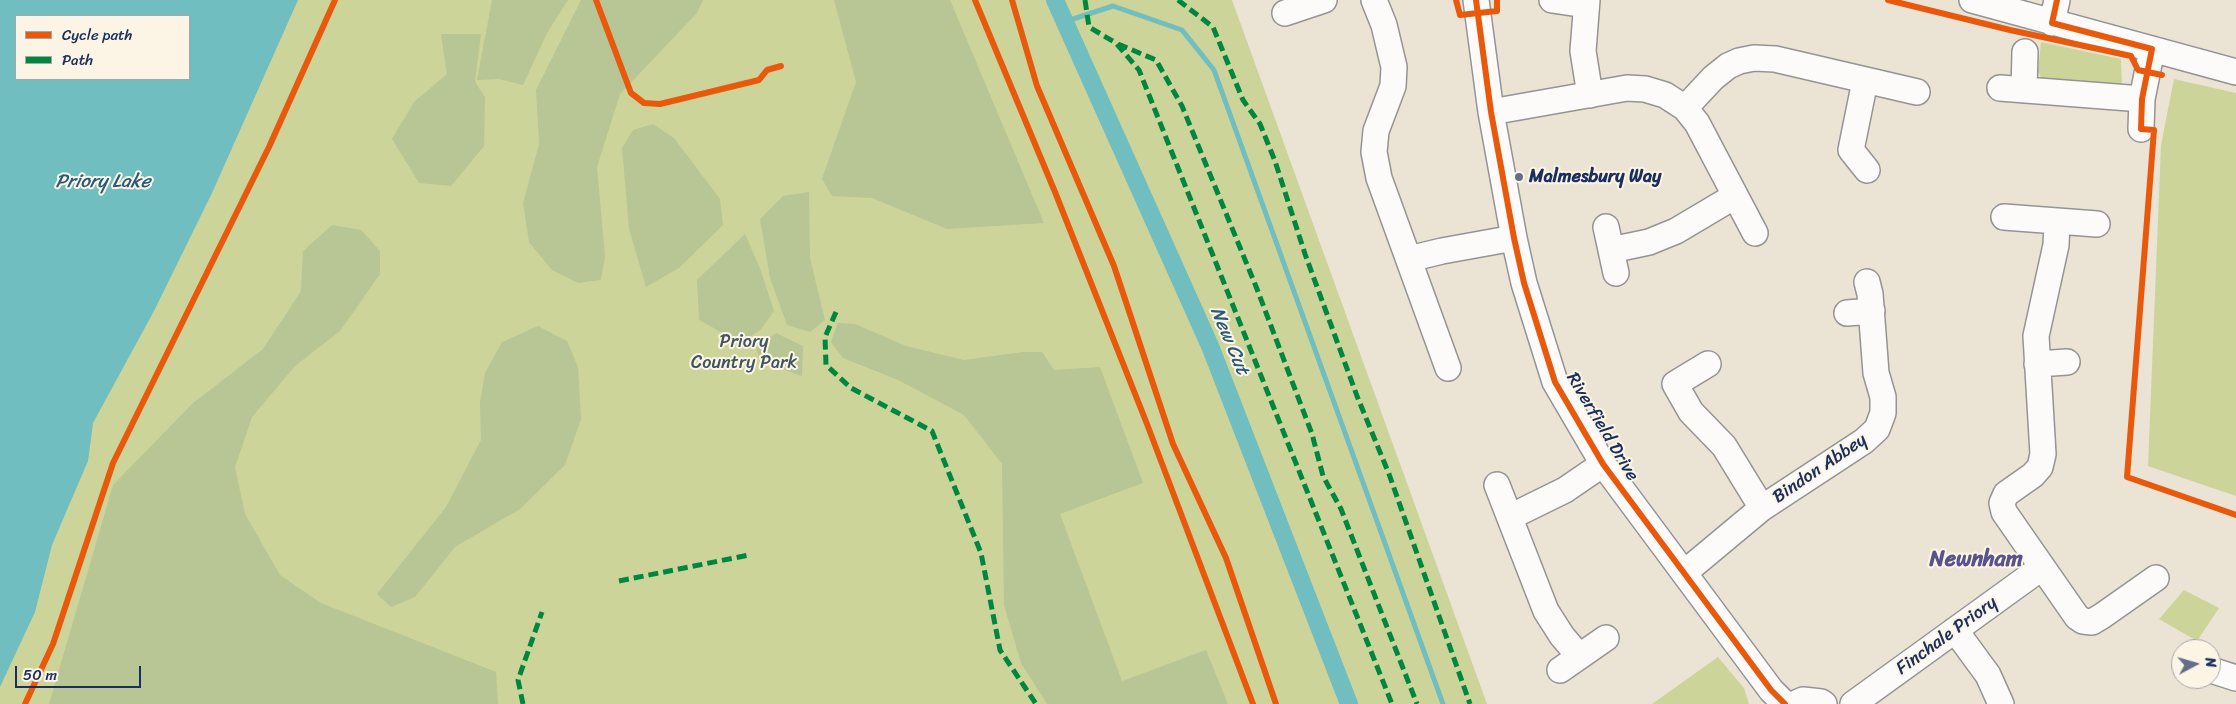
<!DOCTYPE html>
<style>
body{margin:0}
#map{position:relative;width:2236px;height:704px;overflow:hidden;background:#ebe4d5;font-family:Sriracha,sans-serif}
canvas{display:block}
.legend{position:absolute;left:15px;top:15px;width:175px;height:65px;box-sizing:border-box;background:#fcf5e5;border:1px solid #a2a6af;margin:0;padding:6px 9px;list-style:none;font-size:15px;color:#1b2f5e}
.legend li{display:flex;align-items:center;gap:10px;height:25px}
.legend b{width:25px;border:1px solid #a2a6af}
.north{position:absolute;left:2171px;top:639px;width:50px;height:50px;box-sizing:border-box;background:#fcf5e5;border:1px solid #a2a6af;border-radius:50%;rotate:84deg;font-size:14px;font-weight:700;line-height:20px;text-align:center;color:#1b2f5e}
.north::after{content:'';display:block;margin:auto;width:18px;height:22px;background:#646e88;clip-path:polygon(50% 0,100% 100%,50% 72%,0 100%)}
.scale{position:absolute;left:15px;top:666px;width:126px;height:22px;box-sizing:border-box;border:2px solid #1b2f5e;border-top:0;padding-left:6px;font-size:15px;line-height:18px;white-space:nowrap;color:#1b2f5e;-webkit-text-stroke:4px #fcf5e5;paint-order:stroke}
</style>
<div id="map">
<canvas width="2236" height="704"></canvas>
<ul class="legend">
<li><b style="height:6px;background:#e8590c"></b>Cycle path</li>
<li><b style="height:6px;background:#00873e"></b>Path</li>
</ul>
<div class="north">N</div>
<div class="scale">50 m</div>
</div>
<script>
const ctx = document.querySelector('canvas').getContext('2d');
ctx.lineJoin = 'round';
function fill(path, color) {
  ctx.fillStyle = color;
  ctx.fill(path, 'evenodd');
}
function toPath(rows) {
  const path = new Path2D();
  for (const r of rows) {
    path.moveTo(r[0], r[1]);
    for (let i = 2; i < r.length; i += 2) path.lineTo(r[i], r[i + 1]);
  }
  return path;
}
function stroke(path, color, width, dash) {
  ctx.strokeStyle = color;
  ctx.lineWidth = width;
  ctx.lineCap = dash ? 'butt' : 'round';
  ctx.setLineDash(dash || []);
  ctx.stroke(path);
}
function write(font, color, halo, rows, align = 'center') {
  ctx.font = font + ' Sriracha,sans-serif';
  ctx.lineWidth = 4;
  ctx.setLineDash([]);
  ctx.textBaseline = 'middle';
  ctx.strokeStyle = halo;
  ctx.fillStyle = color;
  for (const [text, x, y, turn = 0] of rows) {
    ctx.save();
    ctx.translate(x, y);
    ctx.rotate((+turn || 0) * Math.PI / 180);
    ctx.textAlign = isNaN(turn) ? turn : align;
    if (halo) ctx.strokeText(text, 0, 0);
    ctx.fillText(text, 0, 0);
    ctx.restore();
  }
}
const green = toPath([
 [0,0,1232,0,1487,704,0,704],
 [16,16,189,16,189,79,16,79],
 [2041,42,2121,59,2122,88,2044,82,2038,72],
 [2174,79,2236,93,2236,496,2148,466,2161,145],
 [2184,590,2219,608,2197,641,2159,619],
 [1718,657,1744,688,1749,704,1652,704]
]);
const forest = toPath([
 [492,0,568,0,547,33,523,85,499,79,477,80],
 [581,0,703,0,697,13,620,94,597,167,605,256,601,280,578,283,552,270,529,242,523,203,539,144,536,90],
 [834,0,950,0,1044,223,947,229,872,198,832,196,822,179,856,82],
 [441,34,481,34,475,82,485,97,484,146,451,186,419,183,392,139,414,102,447,74],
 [653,124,674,138,720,199,723,225,679,268,646,287,629,229,622,148,633,130],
 [809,192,810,258,825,320,810,332,787,325,770,278,760,219,783,196],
 [332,225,361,230,380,251,380,274,340,331,295,366,252,417,235,467,245,514,280,575,321,603,496,672,498,704,49,704,113,485,192,404,263,349,301,291,303,251],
 [745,234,761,271,774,311,761,329,741,343,699,320,697,280],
 [838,323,855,324,906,346,964,360,1023,352,1042,352,1054,370,1100,367,1143,483,1060,514,1122,681,1206,650,1228,704,1047,704,1021,663,1004,605,1002,464,964,415,898,380,843,358,831,342],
 [538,326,567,341,578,367,581,419,565,465,520,509,455,547,415,597,391,607,377,594,446,507,481,440,480,402,485,373,502,342],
 [776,333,803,346,802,376,760,361,756,347]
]);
const water = toPath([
 [0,0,298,0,212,193,154,311,93,423,88,461,52,545,35,612,0,687],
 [16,16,189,16,189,79,16,79]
]);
const stream = toPath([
 [1064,22,1113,6,1182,30,1214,70,1443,704]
]);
const canal = toPath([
 [1055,0,1210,346,1349,704]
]);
const minor = toPath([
 [1374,0,1384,25,1394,67,1393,86,1376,131,1374,152,1379,178,1448,368],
 [1476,0,1491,112,1514,238,1524,283,1555,382,1603,464,1771,690,1785,704],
 [1552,0,1586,5],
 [1587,0,1583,51,1590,95],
 [1972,0,2236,72],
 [1285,13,1324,0],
 [2052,23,2057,0],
 [1865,81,1851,150,1867,170],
 [2000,88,2142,99],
 [2024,90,2025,52],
 [1685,108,1713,78,1728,66,1739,61,1754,58,1775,59,1917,92],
 [1491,112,1627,88,1645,89,1665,95,1685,108,1697,123,1755,233],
 [2141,129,2142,99,2152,49],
 [2004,217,2097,224],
 [2057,221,2056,245,2036,336,2043,454,2040,467,2033,475,2006,494,2002,503,2004,512,2077,617,2083,621,2092,622,2102,616,2156,578],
 [1606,227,1616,273],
 [1611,250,1649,242,1676,231,1735,196],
 [1409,259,1442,251,1514,238],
 [1847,313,1872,311],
 [1708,364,1675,384,1691,412,1724,446,1762,508],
 [2037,364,2067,362],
 [1497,485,1546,611,1562,636,1579,656],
 [1510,517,1565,490,1603,464],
 [1684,573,1762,508,1864,441,1877,429,1883,413,1883,397,1876,373,1870,294,1867,282],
 [1955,630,1988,675,2001,704],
 [1560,670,1606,638],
 [2211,670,2236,678],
 [1794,704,1803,700,1821,702,1824,704],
 [1853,704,2041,568]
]);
const quiet = toPath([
 [1085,0,1089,27,1116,43,1139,70,1392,704],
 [1178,0,1213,27,1243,100,1260,124,1275,161,1305,254,1357,396,1389,474,1470,704],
 [1118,44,1156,60,1182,106,1257,289,1312,434,1323,476,1341,509,1417,704],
 [836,312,825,337,826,365,851,388,932,431,981,553,1000,650,1036,704],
 [619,581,749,555],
 [523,704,518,680,542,612]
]);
const cycleway = toPath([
 [596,0,631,93,644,103,660,104,759,80,767,70,781,66],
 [975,0,1055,192,1147,424,1253,704],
 [1012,0,1037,86,1114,266,1173,444,1226,558,1276,704],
 [1456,0,1460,15,1497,11,1497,0],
 [1476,0,1491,112,1514,238,1524,283,1555,382,1603,464,1771,690,1785,704],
 [1888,0,2010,30,2131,56,2138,70,2162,75],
 [2057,0,2052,23,2152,49,2142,99,2141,129,2154,130,2127,477,2236,515],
 [25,704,53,644,113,463,269,147,335,0]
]);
const markers = [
 [1519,177,5,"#646e88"]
];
const poiNames = [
 ["Malmesbury Way",1529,177]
];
const parkNames = [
 ["Priory",744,342],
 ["Country Park",744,363]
];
const streetNames = [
 ["Riverfield Drive",1602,427,59],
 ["Bindon Abbey",1820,469,-34],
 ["Finchale Priory",1947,636,-36]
];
const waterNames = [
 ["Priory Lake",103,182],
 ["New Cut",1229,341,67]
];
const districtNames = [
 ["Newnham",1976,560]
];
fill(green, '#cdd49a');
fill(forest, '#b8c594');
fill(water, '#70bebf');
stroke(stream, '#70bebf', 5);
stroke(canal, '#70bebf', 18);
stroke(minor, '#949494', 28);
stroke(minor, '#fcfbf9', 25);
stroke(quiet, '#00873e', 5, [10, 5]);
stroke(cycleway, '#e8590c', 6);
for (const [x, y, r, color] of markers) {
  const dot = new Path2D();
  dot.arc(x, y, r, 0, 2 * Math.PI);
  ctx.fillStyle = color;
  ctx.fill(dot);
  stroke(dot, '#fcf5e5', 2);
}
write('bold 18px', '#1b2f5e', '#fcf5e5', poiNames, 'left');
write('18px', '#415561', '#fcf5e5', parkNames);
write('18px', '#1b2f5e', '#fcf5e5', streetNames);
write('italic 19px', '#275b7d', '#fcf5e5', waterNames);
write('bold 22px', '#57548b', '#fcf5e5', districtNames);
</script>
